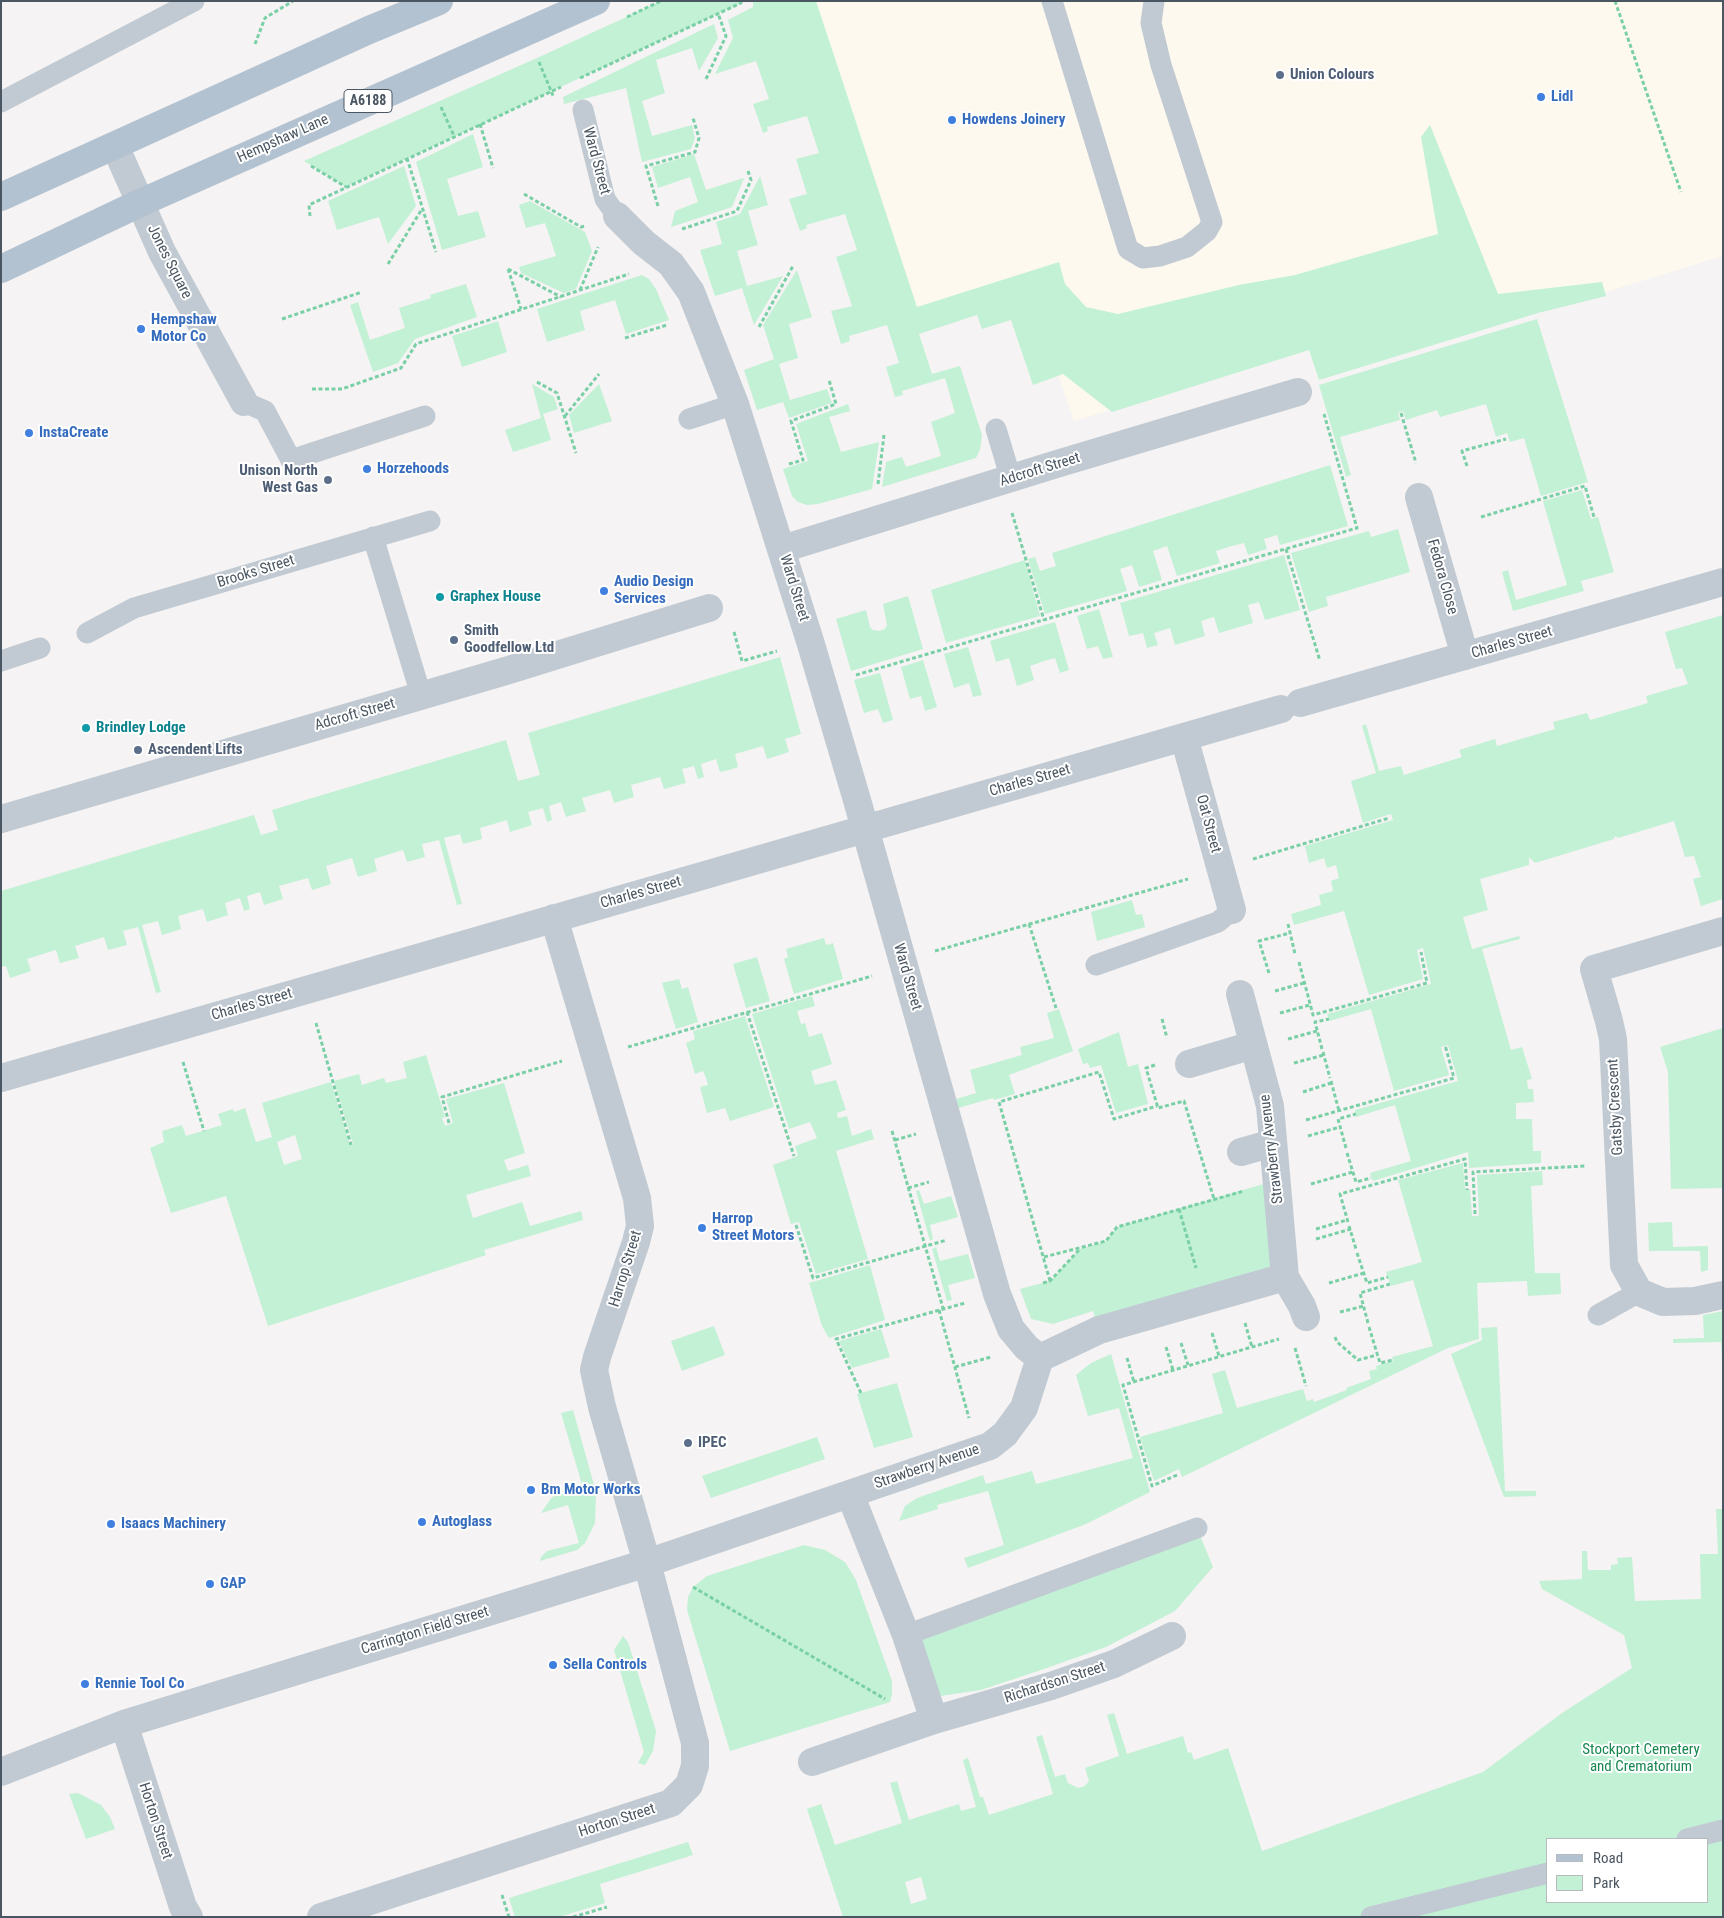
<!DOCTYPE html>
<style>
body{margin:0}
#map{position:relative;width:1724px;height:1918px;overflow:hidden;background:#f5f3f3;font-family:"Roboto Condensed",sans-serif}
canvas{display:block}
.frame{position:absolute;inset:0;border:2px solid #4a5661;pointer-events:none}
.legend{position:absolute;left:1546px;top:1838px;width:162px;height:65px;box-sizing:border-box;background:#fff;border:1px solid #b7bbc0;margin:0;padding:6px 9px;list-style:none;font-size:15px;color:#4a5661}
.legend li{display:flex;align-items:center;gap:10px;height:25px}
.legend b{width:25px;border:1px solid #b7bbc0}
</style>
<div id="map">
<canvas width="1724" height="1918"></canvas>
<div class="frame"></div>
<ul class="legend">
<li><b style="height:6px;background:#b3c2d1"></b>Road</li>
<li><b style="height:14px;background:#c3f1d5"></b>Park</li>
</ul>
</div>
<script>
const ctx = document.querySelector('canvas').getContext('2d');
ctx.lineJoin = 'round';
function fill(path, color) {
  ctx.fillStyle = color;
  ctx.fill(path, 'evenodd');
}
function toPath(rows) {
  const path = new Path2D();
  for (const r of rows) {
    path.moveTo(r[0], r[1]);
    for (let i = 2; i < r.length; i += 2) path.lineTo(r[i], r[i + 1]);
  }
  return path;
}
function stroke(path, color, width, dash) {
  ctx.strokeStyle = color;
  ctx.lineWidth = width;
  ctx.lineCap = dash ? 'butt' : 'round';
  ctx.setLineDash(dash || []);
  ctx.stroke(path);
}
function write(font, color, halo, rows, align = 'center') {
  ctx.font = font + ' "Roboto Condensed",sans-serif';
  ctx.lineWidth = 4;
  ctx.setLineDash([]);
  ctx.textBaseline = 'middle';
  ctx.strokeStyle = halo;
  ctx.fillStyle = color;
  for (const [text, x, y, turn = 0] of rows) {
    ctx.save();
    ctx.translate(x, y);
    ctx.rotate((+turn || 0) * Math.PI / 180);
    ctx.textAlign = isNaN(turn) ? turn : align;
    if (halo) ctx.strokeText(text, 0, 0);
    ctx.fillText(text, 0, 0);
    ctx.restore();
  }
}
const commercial = toPath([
 [805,1,1723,1,1723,256,1319,380,1309,350,1074,421,1030,293,913,331]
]);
const green = toPath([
 [661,1,741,1,741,3,346,187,304,161,537,58],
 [753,1,816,1,917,307,1059,262,1065,284,1086,307,1118,314,1239,285,1295,275,1438,234,1421,137,1430,125,1498,294,1602,282,1606,296,1538,313,1319,380,1309,350,1112,412,1063,374,1033,385,1011,320,982,329,977,315,919,334,932,374,960,366,982,435,980,450,976,458,882,487,886,462,902,457,906,467,941,456,931,422,955,413,945,378,902,391,903,395,895,397,886,367,899,363,887,325,849,336,850,341,841,344,831,311,852,306,836,257,857,250,845,214,806,225,807,228,800,231,789,199,807,194,796,159,819,153,807,116,767,127,768,131,763,133,753,104,769,99,756,61,715,74,733,38,728,20,753,7],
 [714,24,718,38,699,71,692,48,656,60,665,93,642,101,652,136,692,125,695,138,691,149,642,162,626,88,564,104,563,97],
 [473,134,483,167,447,179,458,216,478,211,486,237,442,250,416,162],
 [694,154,706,190,744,178,732,207,671,227,675,211,698,202,690,177,658,188,652,167],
 [404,166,416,206,388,244,379,217,337,230,328,201],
 [760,176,768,205,748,211,758,245,737,251,747,286,783,276,754,325,742,288,715,296,700,250,722,244,716,222,740,214],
 [530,201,585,232,592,251,576,289,564,293,521,273,519,267,556,256,545,223,526,228,519,205],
 [797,270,812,317,789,324,798,358,779,364,790,400,827,389,832,403,789,418,783,402,757,410,744,370,774,359,763,325],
 [642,275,649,279,656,289,669,320,626,334,615,300,580,311,585,330,547,342,537,309],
 [466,284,477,317,415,339,398,363,373,372,350,305,358,302,370,340,405,328,399,308,431,298,430,295],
 [1537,319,1588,482,1541,496,1524,438,1510,442,1507,433,1496,437,1486,404,1440,417,1437,410,1406,420,1403,411,1398,413,1400,420,1340,437,1351,475,1346,477,1319,385],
 [498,321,507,352,462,367,452,336],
 [532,384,554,397,558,409,543,414,551,440,513,452,505,430,541,418],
 [599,384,612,421,574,433,569,415],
 [848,404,850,411,829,417,841,452,879,442,872,489,818,504,807,505,798,502,792,496,783,469,808,461,796,424],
 [1330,465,1348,526,1280,545,1277,535,1264,539,1267,549,1248,555,1244,543,1232,546,1216,551,1220,563,1177,576,1167,546,1153,551,1162,580,1139,587,1132,565,1120,569,1127,591,1045,614,1028,559,1035,557,1040,571,1056,566,1052,553],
 [1582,490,1591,519,1598,517,1614,572,1581,581,1584,591,1513,611,1502,572,1508,570,1516,600,1567,585,1543,501],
 [1398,529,1410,572,1326,597,1328,606,1309,612,1291,553,1369,531,1371,537],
 [1284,555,1300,610,1265,620,1259,602,1248,605,1253,623,1219,633,1214,617,1201,621,1205,636,1175,645,1170,628,1154,633,1158,645,1147,648,1143,633,1129,636,1120,603],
 [1025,560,1040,616,946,643,931,590],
 [908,596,923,649,851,671,836,619,866,610,870,627,873,630,880,631,885,629,887,625,883,604],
 [1099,609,1113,657,1103,659,1098,646,1087,649,1077,616],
 [1723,615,1723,899,1701,906,1693,879,1701,877,1694,856,1685,857,1674,821,1618,838,1615,836,1614,839,1535,863,1529,857,1529,865,1480,879,1488,910,1463,917,1472,949,1519,936,1520,939,1482,949,1511,1050,1522,1047,1532,1079,1527,1080,1528,1089,1533,1089,1534,1102,1516,1103,1516,1119,1532,1119,1533,1151,1541,1151,1541,1163,1469,1168,1468,1152,1373,1181,1370,1173,1411,1161,1395,1105,1356,1117,1355,1110,1458,1081,1448,1045,1441,1047,1449,1075,1394,1091,1371,1009,1329,1021,1329,1019,1327,1014,1431,984,1423,948,1417,950,1423,979,1369,995,1344,911,1294,925,1291,914,1321,905,1319,895,1333,891,1331,881,1339,878,1336,865,1327,868,1324,858,1309,863,1305,846,1393,820,1391,814,1363,823,1351,781,1376,773,1362,726,1366,724,1379,771,1401,766,1404,775,1462,757,1459,750,1495,739,1497,746,1555,729,1553,722,1587,713,1590,720,1648,703,1646,696,1688,684,1682,668,1676,669,1665,632],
 [1055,622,1069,670,1060,673,1055,658,1044,661,1030,666,1034,680,1017,686,1009,658,996,662,990,641],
 [968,647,982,695,973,697,969,683,954,688,944,654],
 [780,657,801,734,785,739,789,752,767,759,763,746,735,754,738,767,729,770,720,772,716,759,701,764,704,777,698,779,694,766,682,769,686,783,664,789,660,777,631,785,634,797,614,803,610,790,582,798,586,811,566,817,561,802,549,806,552,820,547,822,543,808,528,812,532,825,510,832,507,820,480,828,482,839,463,844,460,834,444,838,462,904,457,905,439,840,422,844,425,857,407,862,403,850,374,859,377,871,358,877,352,858,326,866,331,884,312,890,308,878,279,886,283,899,264,905,260,892,247,896,250,909,244,911,240,898,225,903,228,915,207,922,203,909,178,916,181,929,162,935,158,921,142,925,161,992,156,993,138,927,123,931,127,945,108,950,104,937,75,946,79,958,60,963,56,950,27,959,31,971,10,978,6,966,1,967,1,891,254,815,261,835,278,830,272,810,506,740,518,781,540,775,528,733],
 [923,660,937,707,925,711,921,696,910,699,901,667],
 [880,673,893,720,883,723,878,709,864,713,854,680],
 [1132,900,1136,915,1142,914,1145,927,1097,941,1091,912],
 [824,938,826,945,833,943,843,979,794,994,784,959,788,957,786,949],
 [757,957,770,1001,746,1008,733,964],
 [679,979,682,989,688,987,698,1022,676,1029,662,983],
 [812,996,815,1006,797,1011,801,1024,805,1023,809,1037,822,1033,832,1064,811,1071,815,1085,836,1080,846,1110,837,1113,838,1118,847,1116,852,1136,871,1129,874,1139,836,1151,868,1259,816,1274,799,1222,791,1224,773,1165,798,1156,795,1146,817,1138,810,1122,789,1129,752,1014],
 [1059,1009,1073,1051,1009,1075,1015,1094,994,1100,993,1098,958,1108,956,1099,976,1093,970,1070,1022,1055,1020,1047,1054,1038,1047,1013],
 [745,1016,774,1107,730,1121,725,1108,707,1113,700,1087,708,1085,706,1078,703,1071,695,1074,686,1043,695,1039,693,1031],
 [1723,1028,1723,1188,1671,1189,1668,1072,1660,1047],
 [1119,1032,1128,1067,1138,1064,1148,1104,1116,1113,1101,1065,1090,1068,1088,1063,1083,1064,1078,1049],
 [426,1055,445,1117,442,1118,445,1126,453,1123,446,1099,504,1083,525,1153,504,1160,508,1171,528,1165,531,1176,466,1195,473,1218,522,1202,530,1226,581,1211,583,1220,484,1250,486,1255,268,1326,226,1196,171,1213,150,1148,164,1142,162,1131,182,1125,186,1136,222,1125,218,1114,233,1109,234,1112,245,1108,256,1142,272,1137,262,1103,331,1082,350,1146,353,1144,334,1081,359,1074,362,1085,384,1078,386,1083,407,1078,403,1062],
 [295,1135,302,1159,284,1165,277,1142],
 [1463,1163,1465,1190,1470,1189,1472,1216,1479,1216,1477,1175,1542,1171,1543,1185,1531,1186,1535,1273,1560,1273,1561,1294,1528,1296,1527,1281,1477,1283,1479,1339,1448,1348,1182,1477,1179,1469,1154,1481,1140,1437,1223,1413,1212,1374,1225,1370,1237,1408,1303,1389,1307,1401,1313,1399,1314,1402,1347,1390,1346,1388,1371,1379,1369,1371,1377,1369,1376,1366,1393,1361,1392,1357,1433,1346,1413,1280,1391,1286,1386,1272,1422,1262,1398,1180],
 [1277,1180,1285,1277,1099,1330,1093,1311,1053,1324,1031,1319,1020,1289,1050,1281,1080,1249,1106,1241,1117,1227],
 [919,1190,924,1204,951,1196,958,1217,930,1225,933,1239,930,1241,916,1191],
 [1672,1222,1673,1247,1708,1246,1708,1270,1701,1272,1700,1251,1649,1251,1648,1223],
 [936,1247,940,1261,968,1254,975,1278,948,1285,952,1300,947,1301,932,1249],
 [870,1265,885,1320,829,1338,822,1326,809,1283],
 [1723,1311,1723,1380,1721,1342,1673,1343,1673,1339,1704,1338,1703,1315],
 [714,1326,725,1355,682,1371,671,1341],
 [1497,1327,1505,1491,1536,1491,1536,1496,1504,1497,1451,1354,1482,1340,1481,1328],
 [881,1329,890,1357,852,1368,839,1341],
 [1111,1354,1150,1492,1086,1524,968,1568,964,1558,1004,1545,988,1491,937,1505,938,1509,899,1521,905,1506,917,1498,983,1475,986,1484,1032,1471,1036,1484,1133,1458,1119,1408,1088,1416,1076,1375,1091,1363],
 [897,1383,913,1437,874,1448,857,1394],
 [573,1410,596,1492,595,1523,585,1543,577,1550,540,1561,541,1557,547,1551,579,1543,568,1505,541,1513,552,1497,583,1488,561,1413],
 [817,1437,825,1459,711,1498,702,1476],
 [1716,1509,1723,1509,1723,1917,843,1917,807,1809,821,1804,835,1845,902,1823,890,1783,894,1782,897,1781,909,1820,959,1804,961,1811,976,1807,963,1760,968,1758,980,1797,983,1797,989,1815,1053,1794,1036,1737,1042,1735,1055,1777,1065,1774,1068,1783,1078,1788,1085,1786,1089,1781,1085,1768,1119,1756,1107,1715,1114,1713,1127,1754,1183,1736,1188,1753,1191,1752,1194,1760,1228,1748,1262,1851,1483,1772,1562,1713,1632,1668,1624,1635,1542,1589,1539,1581,1582,1579,1582,1551,1587,1551,1588,1570,1611,1570,1611,1565,1618,1564,1617,1558,1632,1557,1635,1601,1701,1599,1700,1554,1718,1554],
 [1548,1839,1708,1839,1708,1902,1548,1902],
 [921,1877,927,1899,911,1904,905,1882],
 [1197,1528,1213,1567,1175,1611,1106,1647,1044,1669,981,1690,927,1698,906,1635],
 [804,1545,825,1550,845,1562,856,1580,892,1681,892,1694,890,1702,730,1751,687,1610,688,1597,693,1587,707,1576],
 [623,1636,628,1642,656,1731,653,1751,645,1765,638,1763,644,1752,614,1650],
 [78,1793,101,1805,110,1817,115,1829,86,1839,69,1794],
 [688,1842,693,1855,600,1884,605,1903,559,1917,515,1917,509,1898]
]);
const path = toPath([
 [1615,1,1681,192],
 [627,17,661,1],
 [255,44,265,18,293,1],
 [539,62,554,98],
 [580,78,741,3,741,1],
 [706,79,726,36,718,13],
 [441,107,454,136],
 [480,124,493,168],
 [407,158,436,252],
 [311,166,346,187],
 [524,194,581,227,585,226],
 [658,206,646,166,695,152,699,138,693,118],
 [310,216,309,205,561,87],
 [682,229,737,211,751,180,748,171],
 [388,264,422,209],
 [508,269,561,297],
 [508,269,521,309],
 [580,290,598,247],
 [282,319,362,292],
 [759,327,793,266],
 [625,338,667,325],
 [537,382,557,393,576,453],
 [312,389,342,389,401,368,416,344,629,274],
 [1401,413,1416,463],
 [565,416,599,374],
 [789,464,803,460,791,421,836,404,829,380],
 [1467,466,1462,451,1506,439],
 [878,484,884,435],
 [1012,513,1044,620],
 [1481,517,1585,486,1594,517],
 [1286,549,1320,661],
 [734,632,742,661,777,651],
 [856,675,1357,528,1324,414],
 [1253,859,1389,818],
 [1029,924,1056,1008],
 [1288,924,1295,954],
 [935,951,1188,879],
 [1299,962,1313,1015,1427,983,1421,952],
 [1269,973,1259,941,1290,933],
 [1275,991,1304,983],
 [747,1012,794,1156],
 [1280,1013,1310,1005],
 [1162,1019,1167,1038],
 [316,1023,351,1145],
 [1288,1039,1317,1031],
 [628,1047,872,976],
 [1322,1049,1315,1022,1329,1019],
 [1323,1052,1330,1078],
 [183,1062,204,1131],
 [1294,1063,1324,1055],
 [1155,1065,1146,1068,1158,1108,1184,1101,1214,1199],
 [1331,1081,1339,1111],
 [1303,1092,1331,1083],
 [1306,1120,1454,1078,1445,1045],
 [449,1123,442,1097,562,1061],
 [892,1131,943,1308],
 [1308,1136,1340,1127],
 [895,1140,916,1134],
 [1346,1148,1338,1119,1356,1114],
 [1347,1153,1356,1182,1371,1178],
 [1311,1184,1353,1172],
 [908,1188,929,1182],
 [1179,1209,1196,1268],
 [1475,1214,1473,1172,1585,1166],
 [1348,1222,1340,1194,1465,1159,1467,1190],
 [796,1225,813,1278,947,1240],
 [1349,1226,1356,1249],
 [1316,1229,1347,1220],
 [1316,1239,1351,1229],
 [1357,1253,1367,1283,1388,1277],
 [1044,1257,1106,1241,1117,1227,1244,1191],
 [1050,1281,999,1102,1099,1072,1114,1119,1157,1106],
 [1043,1283,1050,1281,1079,1250],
 [1329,1283,1364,1273],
 [939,1310,969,1418],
 [1340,1312,1364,1306],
 [1245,1323,1252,1347],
 [1368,1323,1360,1293,1390,1284],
 [1369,1327,1380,1363,1393,1360],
 [1212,1333,1219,1356],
 [1335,1337,1337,1342,1358,1360,1377,1355],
 [1181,1343,1188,1365],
 [1166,1347,1173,1370],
 [1295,1348,1306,1386],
 [1127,1358,1134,1382],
 [955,1367,991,1357],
 [861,1393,836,1339,965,1303],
 [1177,1475,1152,1486,1123,1385,1279,1339],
 [693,1587,885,1699],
 [502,1895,509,1917],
 [573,1917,607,1907]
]);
const lane = toPath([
 [1052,1,1128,249,1143,258,1160,256,1187,247,1207,231,1212,222,1161,65,1151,23,1154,1],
 [1,102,194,1],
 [583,110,605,199,617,216],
 [244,402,265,411,291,460,425,416],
 [689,419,735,404],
 [996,429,1011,479],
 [373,537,421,695],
 [87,633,134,608,430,521],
 [1,661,40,648],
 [1096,965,1218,922,1232,910],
 [1598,1315,1639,1292],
 [906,1635,1197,1528],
 [1687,1839,1723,1830],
 [1371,1917,1548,1873]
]);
const street = toPath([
 [115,146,162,252,244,402],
 [617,216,644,243,671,264,691,292,735,404,810,641,857,800,997,1294,1011,1329,1027,1348,1040,1358],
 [1419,497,1465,656],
 [782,549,1060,463,1298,392],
 [1300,703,1723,582],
 [1184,737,1232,910],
 [1,819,509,670,709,608],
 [1723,931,1594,969,1609,1021,1613,1039,1624,1265,1639,1292,1663,1302,1695,1301,1723,1295],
 [1189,1064,1253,1045],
 [1,1078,1281,709],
 [1241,1152,1273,1143],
 [1285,1277,1302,1306,1306,1317],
 [850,1494,906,1635,934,1720],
 [124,1724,183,1907,189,1917],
 [812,1762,934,1720,1051,1686,1114,1664,1172,1636],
 [1,1772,124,1724,647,1563,990,1446,1005,1434,1024,1408,1040,1358,1099,1330,1285,1277,1270,1106,1240,994],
 [321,1917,671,1803,689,1785,695,1766,695,1743,647,1563,602,1407,594,1370,597,1357,636,1242,640,1226,637,1198,554,918]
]);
const primary = toPath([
 [1,197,369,30,439,1],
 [1,269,140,203,596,1]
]);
const markers = [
 [1280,75,5,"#5c6f8a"],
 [1541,97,5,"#3f7fe0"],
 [952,120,5,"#3f7fe0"],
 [141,329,5,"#3f7fe0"],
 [29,433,5,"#3f7fe0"],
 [367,469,5,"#3f7fe0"],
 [328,480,5,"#5c6f8a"],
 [604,591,5,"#3f7fe0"],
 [440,597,5,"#0f9aa8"],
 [454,640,5,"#5c6f8a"],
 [86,728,5,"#0f9aa8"],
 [138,750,5,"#5c6f8a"],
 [702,1228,5,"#3f7fe0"],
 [688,1443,5,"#5c6f8a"],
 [531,1490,5,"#3f7fe0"],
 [422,1522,5,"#3f7fe0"],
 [111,1524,5,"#3f7fe0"],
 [210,1584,5,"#3f7fe0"],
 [553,1665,5,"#3f7fe0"],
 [85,1684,5,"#3f7fe0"]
];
const shields = [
 [368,101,48]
];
const shieldNames = [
 ["A6188",368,101]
];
const serviceNames = [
 ["Union Colours",1290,75],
 ["Unison North",318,471,"right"],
 ["West Gas",318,488,"right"],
 ["Smith",464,631],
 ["Goodfellow Ltd",464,648],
 ["Ascendent Lifts",148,750],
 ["IPEC",698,1443]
];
const shopNames = [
 ["Lidl",1551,97],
 ["Howdens Joinery",962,120],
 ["Hempshaw",151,320],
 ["Motor Co",151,337],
 ["InstaCreate",39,433],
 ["Horzehoods",377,469],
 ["Audio Design",614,582],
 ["Services",614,599],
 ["Harrop",712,1219],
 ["Street Motors",712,1236],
 ["Bm Motor Works",541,1490],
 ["Autoglass",432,1522],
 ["Isaacs Machinery",121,1524],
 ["GAP",220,1584],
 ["Sella Controls",563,1665],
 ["Rennie Tool Co",95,1684]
];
const streetNames = [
 ["Hempshaw Lane",283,139,-24],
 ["Ward Street",596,161,75],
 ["Jones Square",169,262,63],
 ["Adcroft Street",1040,470,-17],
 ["Brooks Street",256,572,-17],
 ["Fedora Close",1442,577,74],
 ["Ward Street",794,588,73],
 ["Charles Street",1512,643,-16],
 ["Adcroft Street",355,715,-16],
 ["Charles Street",1030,781,-16],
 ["Oat Street",1208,824,75],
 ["Charles Street",641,893,-16],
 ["Ward Street",907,977,74],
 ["Charles Street",252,1005,-16],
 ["Gatsby Crescent",1616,1107,-93],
 ["Strawberry Avenue",1272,1149,-97],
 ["Harrop Street",626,1269,-73],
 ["Strawberry Avenue",927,1467,-19],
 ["Carrington Field Street",425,1631,-17],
 ["Richardson Street",1055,1683,-18],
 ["Horton Street",155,1821,72],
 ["Horton Street",617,1821,-18]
];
const cultureNames = [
 ["Graphex House",450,597],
 ["Brindley Lodge",96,728]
];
const parkNames = [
 ["Stockport Cemetery",1641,1750],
 ["and Crematorium",1641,1767]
];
fill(commercial, '#fdf9ef');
fill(green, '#c3f1d5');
stroke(path, '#7ad0a6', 3, [4, 2.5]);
stroke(lane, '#c1cad2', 21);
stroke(street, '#c1cad2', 28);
stroke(primary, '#b3c2d1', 28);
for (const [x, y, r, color] of markers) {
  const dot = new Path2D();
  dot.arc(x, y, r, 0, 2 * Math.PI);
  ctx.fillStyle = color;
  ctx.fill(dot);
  stroke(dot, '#fff', 2);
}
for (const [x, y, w] of shields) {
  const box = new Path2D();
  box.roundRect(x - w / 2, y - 11.5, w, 23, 4);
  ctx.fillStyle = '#fff';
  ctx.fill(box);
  stroke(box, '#4a5661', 1);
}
write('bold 14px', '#4a5661', null, shieldNames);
write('bold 15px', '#4e5e75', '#fff', serviceNames, 'left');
write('bold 15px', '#366cbe', '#fff', shopNames, 'left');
write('15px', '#4a5661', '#fff', streetNames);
write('bold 15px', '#0d838f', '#fff', cultureNames, 'left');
write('15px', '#17864f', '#fff', parkNames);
</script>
